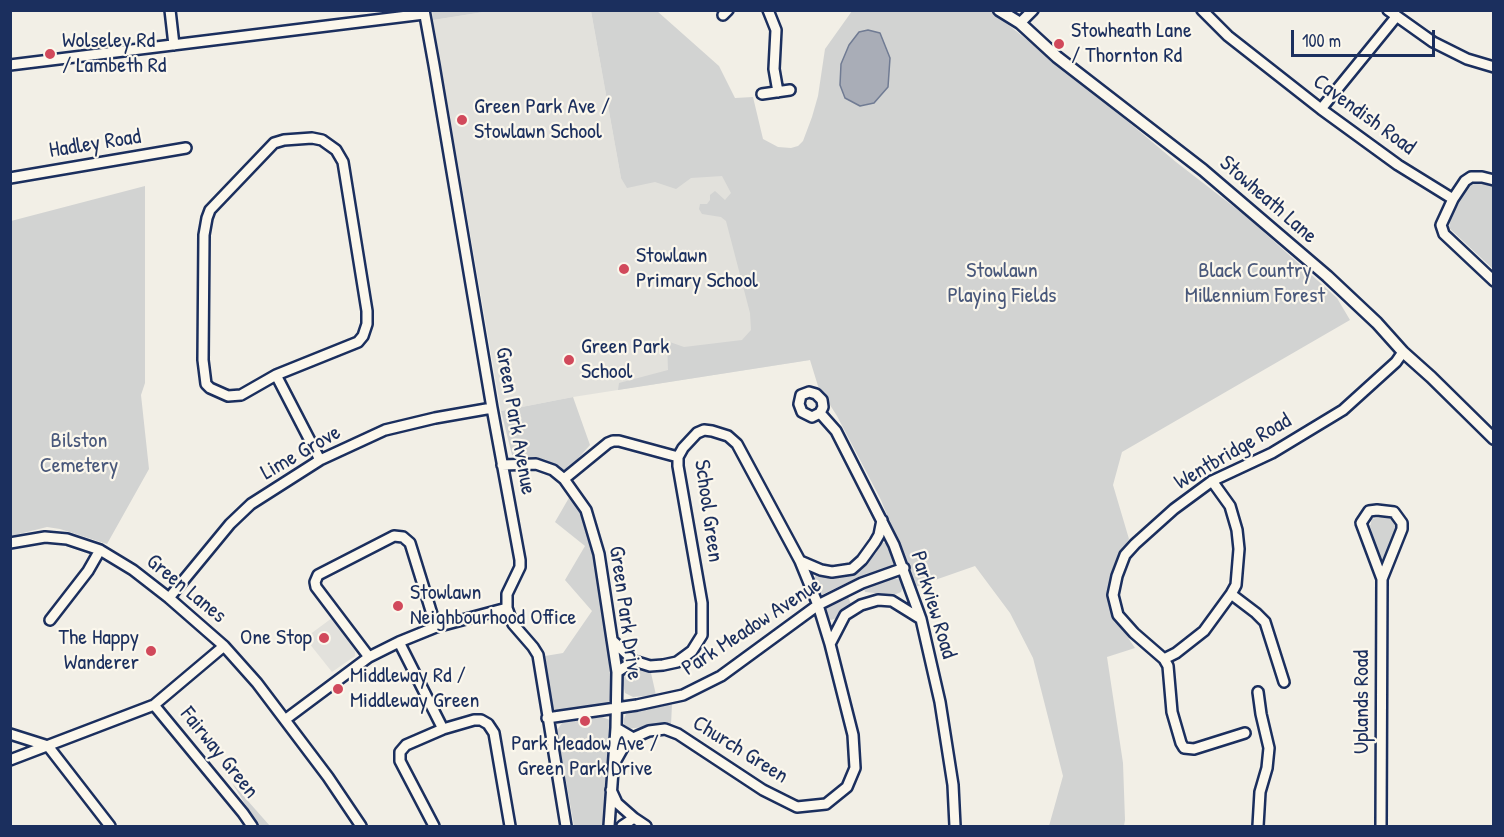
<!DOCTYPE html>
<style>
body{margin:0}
#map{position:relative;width:1504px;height:837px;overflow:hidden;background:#f2efe6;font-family:"Patrick Hand",sans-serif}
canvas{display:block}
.frame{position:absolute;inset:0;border:12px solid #1b2f5e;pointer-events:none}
.scale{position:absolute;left:1291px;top:30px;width:144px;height:27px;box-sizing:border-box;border:3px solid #1b2f5e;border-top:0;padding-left:8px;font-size:18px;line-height:21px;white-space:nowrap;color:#1b2f5e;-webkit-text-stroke:4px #fbf7ec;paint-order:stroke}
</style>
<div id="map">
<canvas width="1504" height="837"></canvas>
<div class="frame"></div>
<div class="scale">100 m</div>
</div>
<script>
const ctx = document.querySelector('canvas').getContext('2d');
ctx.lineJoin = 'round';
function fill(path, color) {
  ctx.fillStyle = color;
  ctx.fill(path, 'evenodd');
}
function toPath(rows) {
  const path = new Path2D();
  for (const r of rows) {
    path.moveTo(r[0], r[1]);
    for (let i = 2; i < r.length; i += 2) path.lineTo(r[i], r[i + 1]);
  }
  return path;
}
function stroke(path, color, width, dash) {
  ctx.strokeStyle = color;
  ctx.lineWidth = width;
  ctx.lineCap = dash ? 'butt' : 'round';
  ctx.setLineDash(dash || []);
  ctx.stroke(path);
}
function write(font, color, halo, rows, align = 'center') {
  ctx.font = font + ' "Patrick Hand",sans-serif';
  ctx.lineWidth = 4.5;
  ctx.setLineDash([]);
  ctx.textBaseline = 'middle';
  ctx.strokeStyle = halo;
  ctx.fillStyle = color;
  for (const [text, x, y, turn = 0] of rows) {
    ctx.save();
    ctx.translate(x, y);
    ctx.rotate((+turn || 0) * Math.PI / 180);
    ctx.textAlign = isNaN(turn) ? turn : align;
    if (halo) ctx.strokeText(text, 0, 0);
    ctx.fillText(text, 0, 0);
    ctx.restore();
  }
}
const built = toPath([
 [490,11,591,11,621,178,724,159,810,360,573,397,501,411,433,20],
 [332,618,355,651,355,656,332,672,305,638]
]);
const green = toPath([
 [432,11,432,10,490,11,433,20],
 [591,11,657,11,719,66,735,98,753,97,763,139,778,147,791,148,798,146,803,141,812,117,818,96,825,49,852,11,991,11,1101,99,1176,162,1247,217,1337,298,1350,320,1122,452,1113,485,1129,539,1119,554,1112,570,1109,593,1114,617,1135,648,1107,657,1123,763,1125,820,1124,826,1049,826,1063,776,1033,658,1010,613,975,566,915,587,881,500,837,416,818,386,810,360,618,390,619,383,668,370,667,341,684,347,742,340,751,330,750,313,726,221,721,217,702,214,699,209,700,204,707,204,710,200,710,195,715,191,725,200,731,193,722,176,691,178,676,189,655,182,627,188,621,178],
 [1477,182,1493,186,1493,269,1449,228,1451,216,1470,185],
 [145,186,145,383,141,395,149,469,107,544,60,529,47,527,11,536,11,221],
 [573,397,590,445,567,471,537,457,519,457,512,455,501,411],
 [570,496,582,512,596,558,613,695,610,701,604,705,558,711,553,708,545,656,563,653,592,611,565,580,585,546,555,522],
 [1386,516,1398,522,1397,530,1382,564,1370,526,1372,519],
 [883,543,888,543,895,561,890,567,851,581,819,596,815,590,813,579,816,575,827,575,861,566,876,553,880,544],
 [891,578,899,579,903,587,901,592,894,595,865,592,864,588],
 [848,597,852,606,837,618,831,620,825,616,826,606,841,598],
 [641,668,651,673,656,695,633,697,625,693,623,684,624,675,631,670],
 [672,704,671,725,658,725,627,729,624,726,624,719,626,714],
 [602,717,610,720,611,736,605,826,574,826,557,730,562,723],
 [232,783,270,826,259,826]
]);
const water = toPath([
 [868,30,880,33,890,58,888,87,874,103,860,106,845,98,840,85,841,64,849,45,859,32,868,30]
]);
const minor = toPath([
 [170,10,174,45],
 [424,10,434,65,492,408,520,560,520,567,507,594,507,608,513,624,533,647,538,655,566,826],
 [768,10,776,30,774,69,778,92],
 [1202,10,1228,36,1321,109,1398,165,1453,199],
 [1388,10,1433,42,1467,59,1494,67],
 [723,15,728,10],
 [1020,23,1033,10],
 [10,65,424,14],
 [762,94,790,90],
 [1321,109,1396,17],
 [10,178,186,148],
 [1494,180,1482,177,1471,177,1465,181,1453,199,1441,225,1444,234,1494,281],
 [276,375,358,342,363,336,367,324,367,311,343,162,336,150,322,140,312,138,284,140,274,143,210,210,207,218,204,235,203,360,206,384,210,388,228,396,241,395,276,375,320,460],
 [820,413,823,407,822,400,816,394,809,392,801,395,799,404,802,412,812,417,820,413,836,431,894,545,921,619,940,702,953,785,955,826],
 [502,465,536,464,553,470,564,479,586,510,599,554,617,672,616,728,609,826],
 [564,479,608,443,613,441,619,441,678,457],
 [1212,481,1230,506,1237,530,1239,549,1236,585,1231,594,1204,631,1176,653,1164,659,1168,666,1172,712,1181,743,1184,748,1194,749,1245,733],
 [10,543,45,537,67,539,100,550,133,570,169,598,224,646,257,683,328,777,361,826],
 [800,561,821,570,832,572,852,569,862,560,875,542,879,535,882,520],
 [1231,594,1256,613,1265,622,1284,682],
 [169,598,230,524,251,504,320,460,385,430,435,418,492,408],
 [50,620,88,571,100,550],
 [612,640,634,661],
 [399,642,443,729],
 [830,644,845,615,861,605,878,600,892,601,921,619],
 [369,657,316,587,315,582,318,575,394,536,403,537,410,543,436,627],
 [1164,659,1134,633,1118,615,1113,595,1117,576,1125,555,1135,544,1174,509,1212,481,1272,453,1343,410,1396,362,1403,352],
 [1258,692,1261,714,1269,748,1267,768,1260,792,1258,826],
 [154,705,243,813,252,826],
 [547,718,637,705,683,695,721,676,818,605,862,583,904,568],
 [286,719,369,657,399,642,436,627,507,608],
 [616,728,633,738,649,731,665,729,678,734,763,790,797,807,826,804,847,787,855,768,853,735,830,644,818,605,800,561,737,444,728,436,712,431,704,430,697,433,683,448,678,457,678,466,702,603,702,635,692,651,677,662,663,665,650,666,634,661,617,672],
 [10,734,48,746,110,826],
 [10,760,154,705,224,646],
 [615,762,624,746,633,738],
 [611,790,617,803,634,818],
 [434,826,400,761,400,752,406,745,443,729,474,720,481,720,488,724,494,733,510,826],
 [622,826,634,818,646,826],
 [1381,826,1382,579,1361,523,1369,511,1377,510,1394,512,1402,523,1402,529,1382,579]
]);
const tertiary = toPath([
 [999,10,1020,23,1057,57,1203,170,1327,276,1377,323,1403,352,1431,377,1494,439]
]);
const markers = [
 [1059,44,6,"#d1495b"],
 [50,54,6,"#d1495b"],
 [462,120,6,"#d1495b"],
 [624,269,6,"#d1495b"],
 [569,360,6,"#d1495b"],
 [398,606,6,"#d1495b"],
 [324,638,6,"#d1495b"],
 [151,651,6,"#d1495b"],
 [338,689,6,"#d1495b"],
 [585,721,6,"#d1495b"]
];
const poiNames = [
 ["Stowheath Lane",1071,31],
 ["/ Thornton Rd",1071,56],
 ["Wolseley Rd",62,41],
 ["/ Lambeth Rd",62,66],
 ["Green Park Ave /",474,107],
 ["Stowlawn School",474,132],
 ["Stowlawn",636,256],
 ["Primary School",636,281],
 ["Green Park",581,347],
 ["School",581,372],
 ["Stowlawn",410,593],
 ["Neighbourhood Office",410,618],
 ["The Happy",139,638,"right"],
 ["Wanderer",139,663,"right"],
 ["One Stop",312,638,"right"],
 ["Middleway Rd /",350,676],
 ["Middleway Green",350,701],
 ["Park Meadow Ave /",585,744,"center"],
 ["Green Park Drive",585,769,"center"]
];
const streetNames = [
 ["Cavendish Road",1364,115,36],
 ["Hadley Road",95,144,-9],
 ["Stowheath Lane",1268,200,41],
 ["Green Park Avenue",515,421,80],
 ["Wentbridge Road",1233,452,-30],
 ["Lime Grove",301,453,-30],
 ["School Green",708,511,82],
 ["Green Lanes",186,589,39],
 ["Parkview Road",933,605,73],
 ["Green Park Drive",625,613,82],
 ["Park Meadow Avenue",752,627,-33],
 ["Uplands Road",1362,702,-90],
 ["Church Green",740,750,32],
 ["Fairway Green",219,753,51]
];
const parkNames = [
 ["Stowlawn",1002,271],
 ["Playing Fields",1002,296],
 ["Black Country",1255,271],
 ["Millennium Forest",1255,296],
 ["Bilston",79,441],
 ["Cemetery",79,466]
];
fill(built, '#e2e1dc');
fill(green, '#d2d3d2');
fill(water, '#a9adb7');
stroke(water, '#707b93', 1.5);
stroke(minor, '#1b2f5e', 14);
stroke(tertiary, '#1b2f5e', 15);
stroke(minor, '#fbf7ec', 9);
stroke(tertiary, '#fbf7ec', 10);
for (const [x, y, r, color] of markers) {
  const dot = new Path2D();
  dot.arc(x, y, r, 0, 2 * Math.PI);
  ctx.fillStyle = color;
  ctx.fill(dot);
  stroke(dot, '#fbf7ec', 2);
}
write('22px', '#1b2f5e', '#fbf7ec', poiNames, 'left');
write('22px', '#1b2f5e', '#fbf7ec', streetNames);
write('22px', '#49587b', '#fbf7ec', parkNames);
</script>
